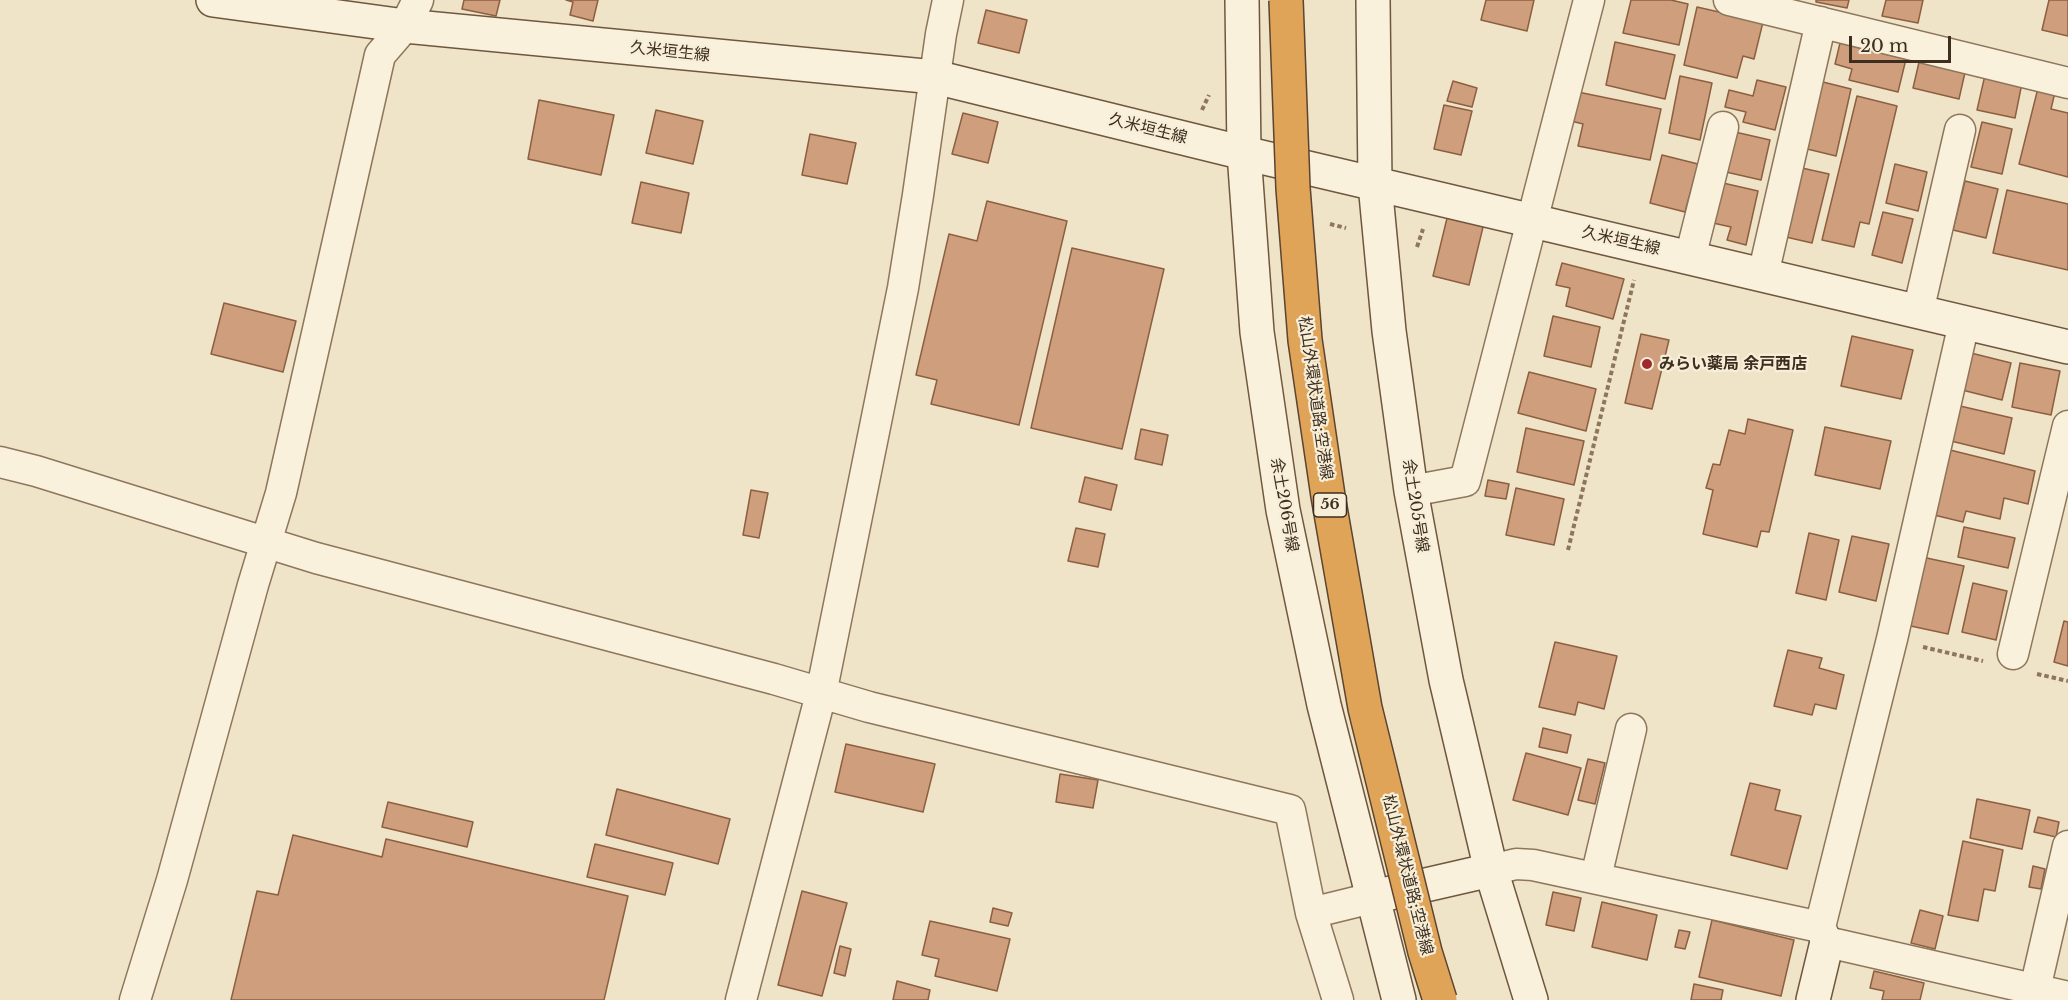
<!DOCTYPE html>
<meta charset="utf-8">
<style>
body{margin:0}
#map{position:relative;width:2068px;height:1000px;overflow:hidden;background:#f0e4c8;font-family:"Libre Baskerville",serif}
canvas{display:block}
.scale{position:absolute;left:1849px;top:36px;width:102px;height:27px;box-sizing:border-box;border:3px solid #3d2e20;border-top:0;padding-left:8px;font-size:18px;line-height:21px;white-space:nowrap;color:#3d2e20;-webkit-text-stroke:4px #f7eed8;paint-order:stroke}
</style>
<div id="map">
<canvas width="2068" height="1000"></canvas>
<div class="scale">20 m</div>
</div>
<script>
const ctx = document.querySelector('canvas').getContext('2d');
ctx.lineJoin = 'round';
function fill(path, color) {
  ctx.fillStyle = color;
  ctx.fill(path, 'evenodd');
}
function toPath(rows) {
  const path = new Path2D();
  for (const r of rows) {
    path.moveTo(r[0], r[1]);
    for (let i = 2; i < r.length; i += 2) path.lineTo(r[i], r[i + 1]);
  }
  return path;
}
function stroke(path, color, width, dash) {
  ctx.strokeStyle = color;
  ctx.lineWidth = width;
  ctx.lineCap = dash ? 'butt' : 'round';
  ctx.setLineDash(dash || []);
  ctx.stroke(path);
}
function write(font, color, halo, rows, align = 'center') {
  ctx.font = font + ' "Libre Baskerville","Noto Sans JP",serif';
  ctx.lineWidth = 4.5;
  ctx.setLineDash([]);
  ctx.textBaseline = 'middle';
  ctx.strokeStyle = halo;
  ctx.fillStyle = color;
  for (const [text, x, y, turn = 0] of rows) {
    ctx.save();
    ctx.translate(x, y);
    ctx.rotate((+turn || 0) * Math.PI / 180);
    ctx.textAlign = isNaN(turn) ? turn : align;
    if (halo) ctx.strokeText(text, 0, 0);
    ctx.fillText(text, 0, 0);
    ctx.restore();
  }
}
const building = toPath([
 [464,0,500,0,496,16,462,9,464,0],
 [566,0,598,0,593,21,570,15,573,2,566,0],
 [1486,0,1534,0,1527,31,1481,20,1486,0],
 [1631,0,1671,0,1688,4,1679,45,1623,33,1631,0],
 [1816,0,1849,0,1847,8,1816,2,1816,0],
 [1886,0,1923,0,1918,23,1882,16,1886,0],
 [2049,0,2068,0,2068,36,2042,30,2049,0],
 [1697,7,1763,22,1754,59,1743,56,1737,78,1684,65,1697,7],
 [986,10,1027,20,1019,53,978,43,986,10],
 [1615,42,1675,55,1665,99,1606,85,1615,42],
 [1840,43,1906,59,1898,92,1849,80,1852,69,1835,64,1840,43],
 [1920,58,1966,68,1959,99,1913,88,1920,58],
 [1985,75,2022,83,2015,118,1977,110,1985,75],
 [1680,76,1712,83,1700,140,1669,133,1680,76],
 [1757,80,1786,87,1775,130,1743,122,1746,112,1725,107,1729,90,1753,96,1757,80],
 [1453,81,1477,88,1472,107,1447,101,1453,81],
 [1819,81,1851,89,1836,156,1803,148,1819,81],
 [2039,84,2056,88,2051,109,2068,113,2068,177,2019,164,2039,84],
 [1573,91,1661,109,1650,160,1578,146,1583,124,1567,120,1573,91],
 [1857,96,1897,106,1869,224,1860,222,1854,247,1822,240,1857,96],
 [539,100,614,115,601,175,528,159,539,100],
 [1444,105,1472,111,1461,155,1434,149,1444,105],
 [656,110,703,121,693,164,646,153,656,110],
 [963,113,998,122,988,163,952,154,963,113],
 [1982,122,2012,129,2002,174,1971,167,1982,122],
 [1735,132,1770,140,1761,180,1726,172,1735,132],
 [810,134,856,143,847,184,802,175,810,134],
 [1662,155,1698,164,1685,212,1650,203,1662,155],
 [1895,164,1927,172,1918,211,1886,203,1895,164],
 [1802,168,1829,174,1812,243,1786,237,1802,168],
 [1965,181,1998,189,1986,238,1953,230,1965,181],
 [641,182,689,193,681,233,632,223,641,182],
 [1723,183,1758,191,1746,245,1727,240,1731,227,1713,223,1723,183],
 [2007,190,2068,204,2068,270,1993,253,2007,190],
 [987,201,1067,221,1019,425,931,404,937,380,916,375,949,234,977,241,987,201],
 [1883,212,1913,219,1902,263,1872,255,1883,212],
 [1448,214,1484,223,1469,285,1433,276,1448,214],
 [1072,248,1164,269,1122,449,1031,428,1072,248],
 [1562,263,1624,279,1613,319,1566,306,1570,288,1556,285,1562,263],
 [224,303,296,321,283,372,211,354,224,303],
 [1553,316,1600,327,1591,367,1544,356,1553,316],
 [1641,334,1669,340,1652,409,1625,403,1641,334],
 [1852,336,1913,350,1901,399,1841,386,1852,336],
 [1971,353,2011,363,2002,400,1962,390,1971,353],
 [2020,363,2060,371,2051,415,2012,407,2020,363],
 [1529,372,1596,389,1586,431,1518,413,1529,372],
 [1960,406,2012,418,2004,454,1951,441,1960,406],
 [1748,419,1793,430,1769,532,1761,531,1757,547,1703,534,1713,490,1706,488,1713,464,1720,465,1729,430,1745,434,1748,419],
 [1825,427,1891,441,1880,489,1815,475,1825,427],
 [1526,428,1584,441,1574,485,1517,472,1526,428],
 [1141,429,1168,435,1162,465,1135,459,1141,429],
 [1950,450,2035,471,2028,504,2004,498,2000,519,1966,511,1963,522,1934,515,1950,450],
 [1085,477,1117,485,1111,510,1079,502,1085,477],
 [1488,480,1509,484,1506,499,1485,496,1488,480],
 [1516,488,1564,499,1554,545,1506,535,1516,488],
 [751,490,768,493,759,538,743,535,751,490],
 [1964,527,2015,538,2008,568,1958,557,1964,527],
 [1076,528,1105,534,1098,567,1068,561,1076,528],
 [1809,533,1839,540,1826,600,1796,593,1809,533],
 [1852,536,1889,544,1876,601,1839,592,1852,536],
 [1922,557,1964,566,1948,634,1906,625,1922,557],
 [1973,583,2007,591,1996,640,1962,632,1973,583],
 [2064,621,2068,622,2068,666,2054,662,2064,621],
 [1555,642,1617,656,1604,709,1578,702,1575,715,1539,707,1555,642],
 [1788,650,1822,658,1819,668,1844,675,1836,709,1815,704,1812,715,1774,706,1788,650],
 [1543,728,1571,735,1567,753,1539,747,1543,728],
 [846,744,935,764,923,812,835,792,846,744],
 [1526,753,1581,768,1568,815,1513,800,1526,753],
 [1588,759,1605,763,1595,804,1578,800,1588,759],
 [1060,774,1098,780,1093,808,1056,802,1060,774],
 [1750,783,1780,790,1775,810,1801,816,1787,869,1731,855,1750,783],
 [617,789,730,819,718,864,606,835,617,789],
 [1977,799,2030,810,2022,849,1970,838,1977,799],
 [388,802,473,822,467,847,382,827,388,802],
 [2038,817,2059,822,2056,837,2034,832,2038,817],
 [293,835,382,857,386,839,628,896,604,1000,231,1000,257,891,278,895,293,835],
 [1963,841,2003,850,1995,891,1984,889,1978,921,1948,915,1963,841],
 [595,844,673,863,665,895,587,877,595,844],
 [2033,866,2045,869,2041,889,2029,887,2033,866],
 [802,891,847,903,822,996,778,985,802,891],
 [1553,892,1581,898,1574,931,1546,925,1553,892],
 [1602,902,1657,915,1647,960,1592,947,1602,902],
 [993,908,1012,913,1008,926,990,922,993,908],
 [1920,910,1943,916,1935,949,1911,943,1920,910],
 [1712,920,1794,940,1781,996,1699,977,1712,920],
 [930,921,1010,939,997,991,935,976,939,959,922,955,930,921],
 [1679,930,1690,932,1685,949,1675,947,1679,930],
 [840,946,851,949,845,976,834,973,840,946],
 [1874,971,1924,983,1920,1000,1882,1000,1884,991,1870,988,1874,971],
 [897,981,930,990,928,1000,893,1000,897,981],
 [1694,984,1723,990,1721,1000,1691,1000,1694,984]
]);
const path = toPath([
 [1202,110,1209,95],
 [1330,224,1346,228],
 [1417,247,1423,229],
 [1568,550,1634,280],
 [1923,647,1983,661],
 [2037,674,2068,681]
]);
const street = toPath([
 [1729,0,2068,83],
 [1690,258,1723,127],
 [1763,275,1821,22],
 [1918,312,1960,130],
 [1964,323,1892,639,1820,927,1827,942,2068,997],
 [0,462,36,471,316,558,774,679,869,707,1290,810,1311,913,1372,898],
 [1411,491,1465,481,1589,0],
 [2013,654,2068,426],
 [1491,870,1516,864,1533,865,1820,927],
 [1596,877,1631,729],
 [1311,913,1338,1000],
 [2035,989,2068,846],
 [135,1000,172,880,253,585,281,493,380,55,405,26,418,0],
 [741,1000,821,694,903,288,918,195,941,34,948,0]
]);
const secondary = toPath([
 [213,0,405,26,935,77,1244,153,2068,347],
 [1242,0,1244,153,1257,332,1283,510,1324,705,1399,1000],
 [1373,0,1375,184,1389,331,1411,491,1446,680,1491,870,1531,1000],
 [1382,895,1491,870],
 [1813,1000,1827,942]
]);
const highwayBridge = toPath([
 [1286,0,1293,188,1305,340,1328,496,1365,708,1425,952,1440,1000]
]);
const markers = [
 [1647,364,6,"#9e2a2b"]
];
const shields = [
 [1330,505,33]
];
const shieldNames = [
 ["56",1330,505]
];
const streetNames = [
 ["久米垣生線",670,52,6],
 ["久米垣生線",1148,129,14],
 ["久米垣生線",1621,241,13],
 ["松山外環状道路;空港線",1315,398,82],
 ["余土206号線",1284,505,80],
 ["余土205号線",1415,506,81],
 ["松山外環状道路;空港線",1407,875,76]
];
const poiNames = [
 ["みらい薬局 余戸西店",1659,364]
];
fill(building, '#cf9f7d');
stroke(building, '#8d5f41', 1.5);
stroke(street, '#8d765c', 33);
stroke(secondary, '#6f573f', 36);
stroke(path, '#8d765c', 4, [4.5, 3]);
stroke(street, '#faf1dc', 30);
stroke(secondary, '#faf1dc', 33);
stroke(highwayBridge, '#5b4430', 36, []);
stroke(highwayBridge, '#e0a458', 33);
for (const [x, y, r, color] of markers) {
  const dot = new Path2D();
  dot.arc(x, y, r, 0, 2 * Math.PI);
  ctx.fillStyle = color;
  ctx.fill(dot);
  stroke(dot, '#f7eed8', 2);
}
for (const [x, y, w] of shields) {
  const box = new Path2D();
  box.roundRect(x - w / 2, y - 12, w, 24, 4.5);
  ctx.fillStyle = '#f7eed8';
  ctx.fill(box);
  stroke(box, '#3d2e20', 1.5);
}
write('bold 15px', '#3d2e20', null, shieldNames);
write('16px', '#3d2e20', '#f7eed8', streetNames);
write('bold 16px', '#3d2e20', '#f7eed8', poiNames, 'left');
</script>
